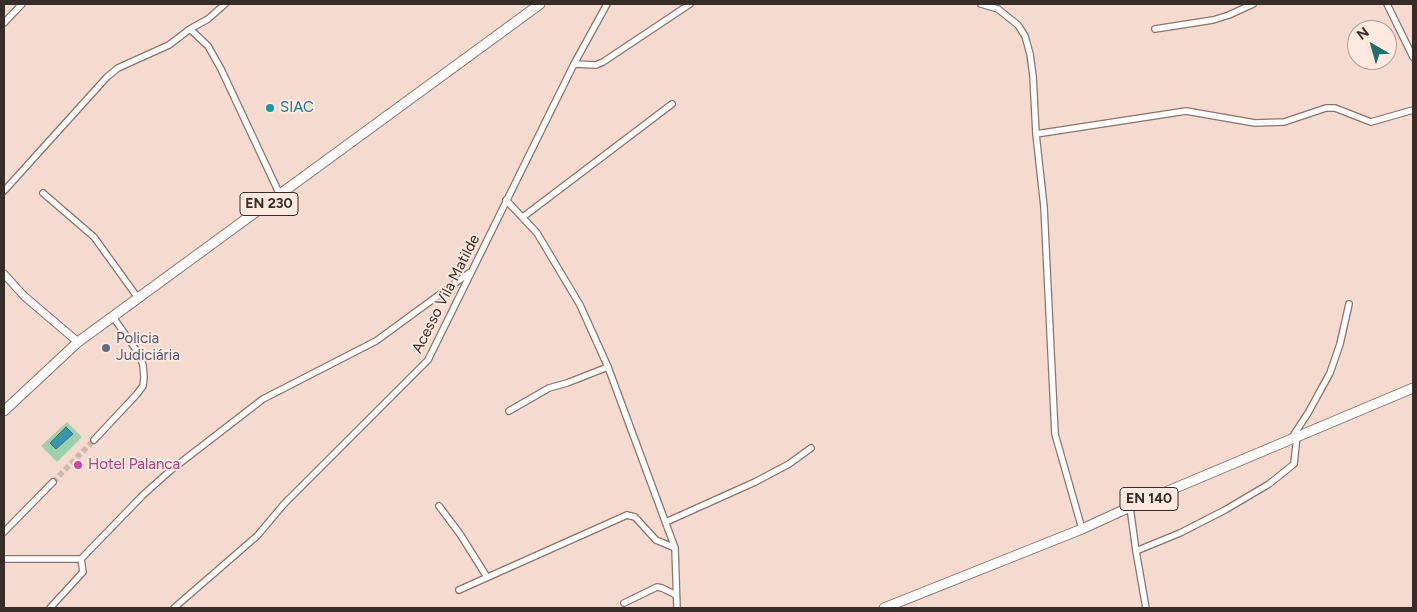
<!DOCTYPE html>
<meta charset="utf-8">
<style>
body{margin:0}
#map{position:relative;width:1417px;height:612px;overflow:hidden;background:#f4dacf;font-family:Figtree,sans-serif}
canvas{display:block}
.frame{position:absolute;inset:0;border:5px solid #362d28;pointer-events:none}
.north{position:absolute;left:1347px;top:20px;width:50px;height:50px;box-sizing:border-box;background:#fde9df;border:1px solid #ad9e96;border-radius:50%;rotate:322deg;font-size:14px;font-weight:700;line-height:20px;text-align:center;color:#362d28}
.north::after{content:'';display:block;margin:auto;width:18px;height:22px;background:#226e6e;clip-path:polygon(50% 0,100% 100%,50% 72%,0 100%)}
</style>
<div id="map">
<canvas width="1417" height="612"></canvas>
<div class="frame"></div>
<div class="north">N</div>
</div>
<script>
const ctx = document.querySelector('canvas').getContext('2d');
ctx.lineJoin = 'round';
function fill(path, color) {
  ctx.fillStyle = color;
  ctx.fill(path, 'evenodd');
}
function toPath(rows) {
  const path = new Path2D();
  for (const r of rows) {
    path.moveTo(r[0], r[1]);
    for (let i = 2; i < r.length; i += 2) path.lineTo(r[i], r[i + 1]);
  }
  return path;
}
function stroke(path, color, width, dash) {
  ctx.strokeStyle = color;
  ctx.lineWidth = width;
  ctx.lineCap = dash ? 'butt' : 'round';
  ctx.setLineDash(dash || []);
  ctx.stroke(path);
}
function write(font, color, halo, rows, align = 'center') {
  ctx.font = font + ' Figtree,sans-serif';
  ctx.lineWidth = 4;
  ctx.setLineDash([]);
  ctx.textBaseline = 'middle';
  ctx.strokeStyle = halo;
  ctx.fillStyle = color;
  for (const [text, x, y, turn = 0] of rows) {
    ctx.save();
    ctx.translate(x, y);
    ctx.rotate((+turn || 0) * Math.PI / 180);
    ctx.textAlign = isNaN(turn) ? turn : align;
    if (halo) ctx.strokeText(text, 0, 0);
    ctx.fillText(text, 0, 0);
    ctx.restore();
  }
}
const green = toPath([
 [67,422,82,437,57,462,41,446]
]);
const water = toPath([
 [66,427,73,434,56,449,50,443,66,427]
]);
const minorTunnel = toPath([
 [53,482,94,440]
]);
const minor = toPath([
 [981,4,998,9,1018,25,1025,36,1030,54,1033,76,1036,134,1044,207,1055,434,1082,529],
 [1387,4,1413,57],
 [4,23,22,4],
 [190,29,208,46,221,69,280,195],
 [1155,29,1213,20,1229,15,1253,4],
 [574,64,596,65,603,62,690,4],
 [1036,134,1186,111,1255,123,1284,122,1326,108,1335,108,1371,122,1413,110],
 [4,191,107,77,118,68,169,45,190,29,208,19,225,4],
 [43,193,94,237,138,298],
 [506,200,537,233,580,305,608,367,675,548,677,608],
 [523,217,672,104],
 [509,411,549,388,567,383,608,367],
 [1291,439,1308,413,1330,373,1340,344,1349,304],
 [94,440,137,394,143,386,144,377,143,365,139,354,113,317],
 [439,506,460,534,487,577],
 [1130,507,1136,551,1146,608],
 [666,522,755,482,789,464,811,448],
 [4,532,53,482],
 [1136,551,1180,533,1225,510,1269,484,1294,464,1297,436],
 [4,559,81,559,143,495,171,470,263,399,376,341,469,273],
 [459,590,627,515,635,517,656,540,675,548],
 [624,603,657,587,662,588,676,595],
 [50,608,83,572,81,559],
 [174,608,257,536,284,504,428,360,574,64,607,4]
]);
const tertiary = toPath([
 [4,274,24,296,78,342]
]);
const primary = toPath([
 [4,411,78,342,540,4],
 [884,608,1082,529,1130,507,1413,388]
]);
const markers = [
 [270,108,5,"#0f9aa8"],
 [106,348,5,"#5c6f8a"],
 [78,465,5,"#d1479c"]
];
const shields = [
 [269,204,58],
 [1149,499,58]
];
const shieldNames = [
 ["EN 230",269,204],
 ["EN 140",1149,499]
];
const cultureNames = [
 ["SIAC",280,108]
];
const streetNames = [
 ["Acesso Vila Matilde",446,294,-63]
];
const serviceNames = [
 ["Policia",116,339],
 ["Judiciária",116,356]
];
const hotelNames = [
 ["Hotel Palanca",88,465]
];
fill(green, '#9cd1ab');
fill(water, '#3a96ab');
stroke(water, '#397684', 1);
stroke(minorTunnel, '#ceb7ae', 5.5, [5.5, 3]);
stroke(minor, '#8b746a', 8);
stroke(tertiary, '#8b746a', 9);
stroke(primary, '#8b746a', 11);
stroke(minor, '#fff', 5.5);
stroke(tertiary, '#fff', 7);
stroke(primary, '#fff', 9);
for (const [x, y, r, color] of markers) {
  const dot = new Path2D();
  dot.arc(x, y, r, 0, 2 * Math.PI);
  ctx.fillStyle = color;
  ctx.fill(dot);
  stroke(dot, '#fde9df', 2);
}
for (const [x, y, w] of shields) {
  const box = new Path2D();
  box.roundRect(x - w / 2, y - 11.5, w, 23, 4);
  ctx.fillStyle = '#fde9df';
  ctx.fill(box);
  stroke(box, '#362d28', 1);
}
write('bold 14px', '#362d28', null, shieldNames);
write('15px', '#0d838f', '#fde9df', cultureNames, 'left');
write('15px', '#362d28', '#fde9df', streetNames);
write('15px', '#4e5e75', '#fde9df', serviceNames, 'left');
write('15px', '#b23c85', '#fde9df', hotelNames, 'left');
</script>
